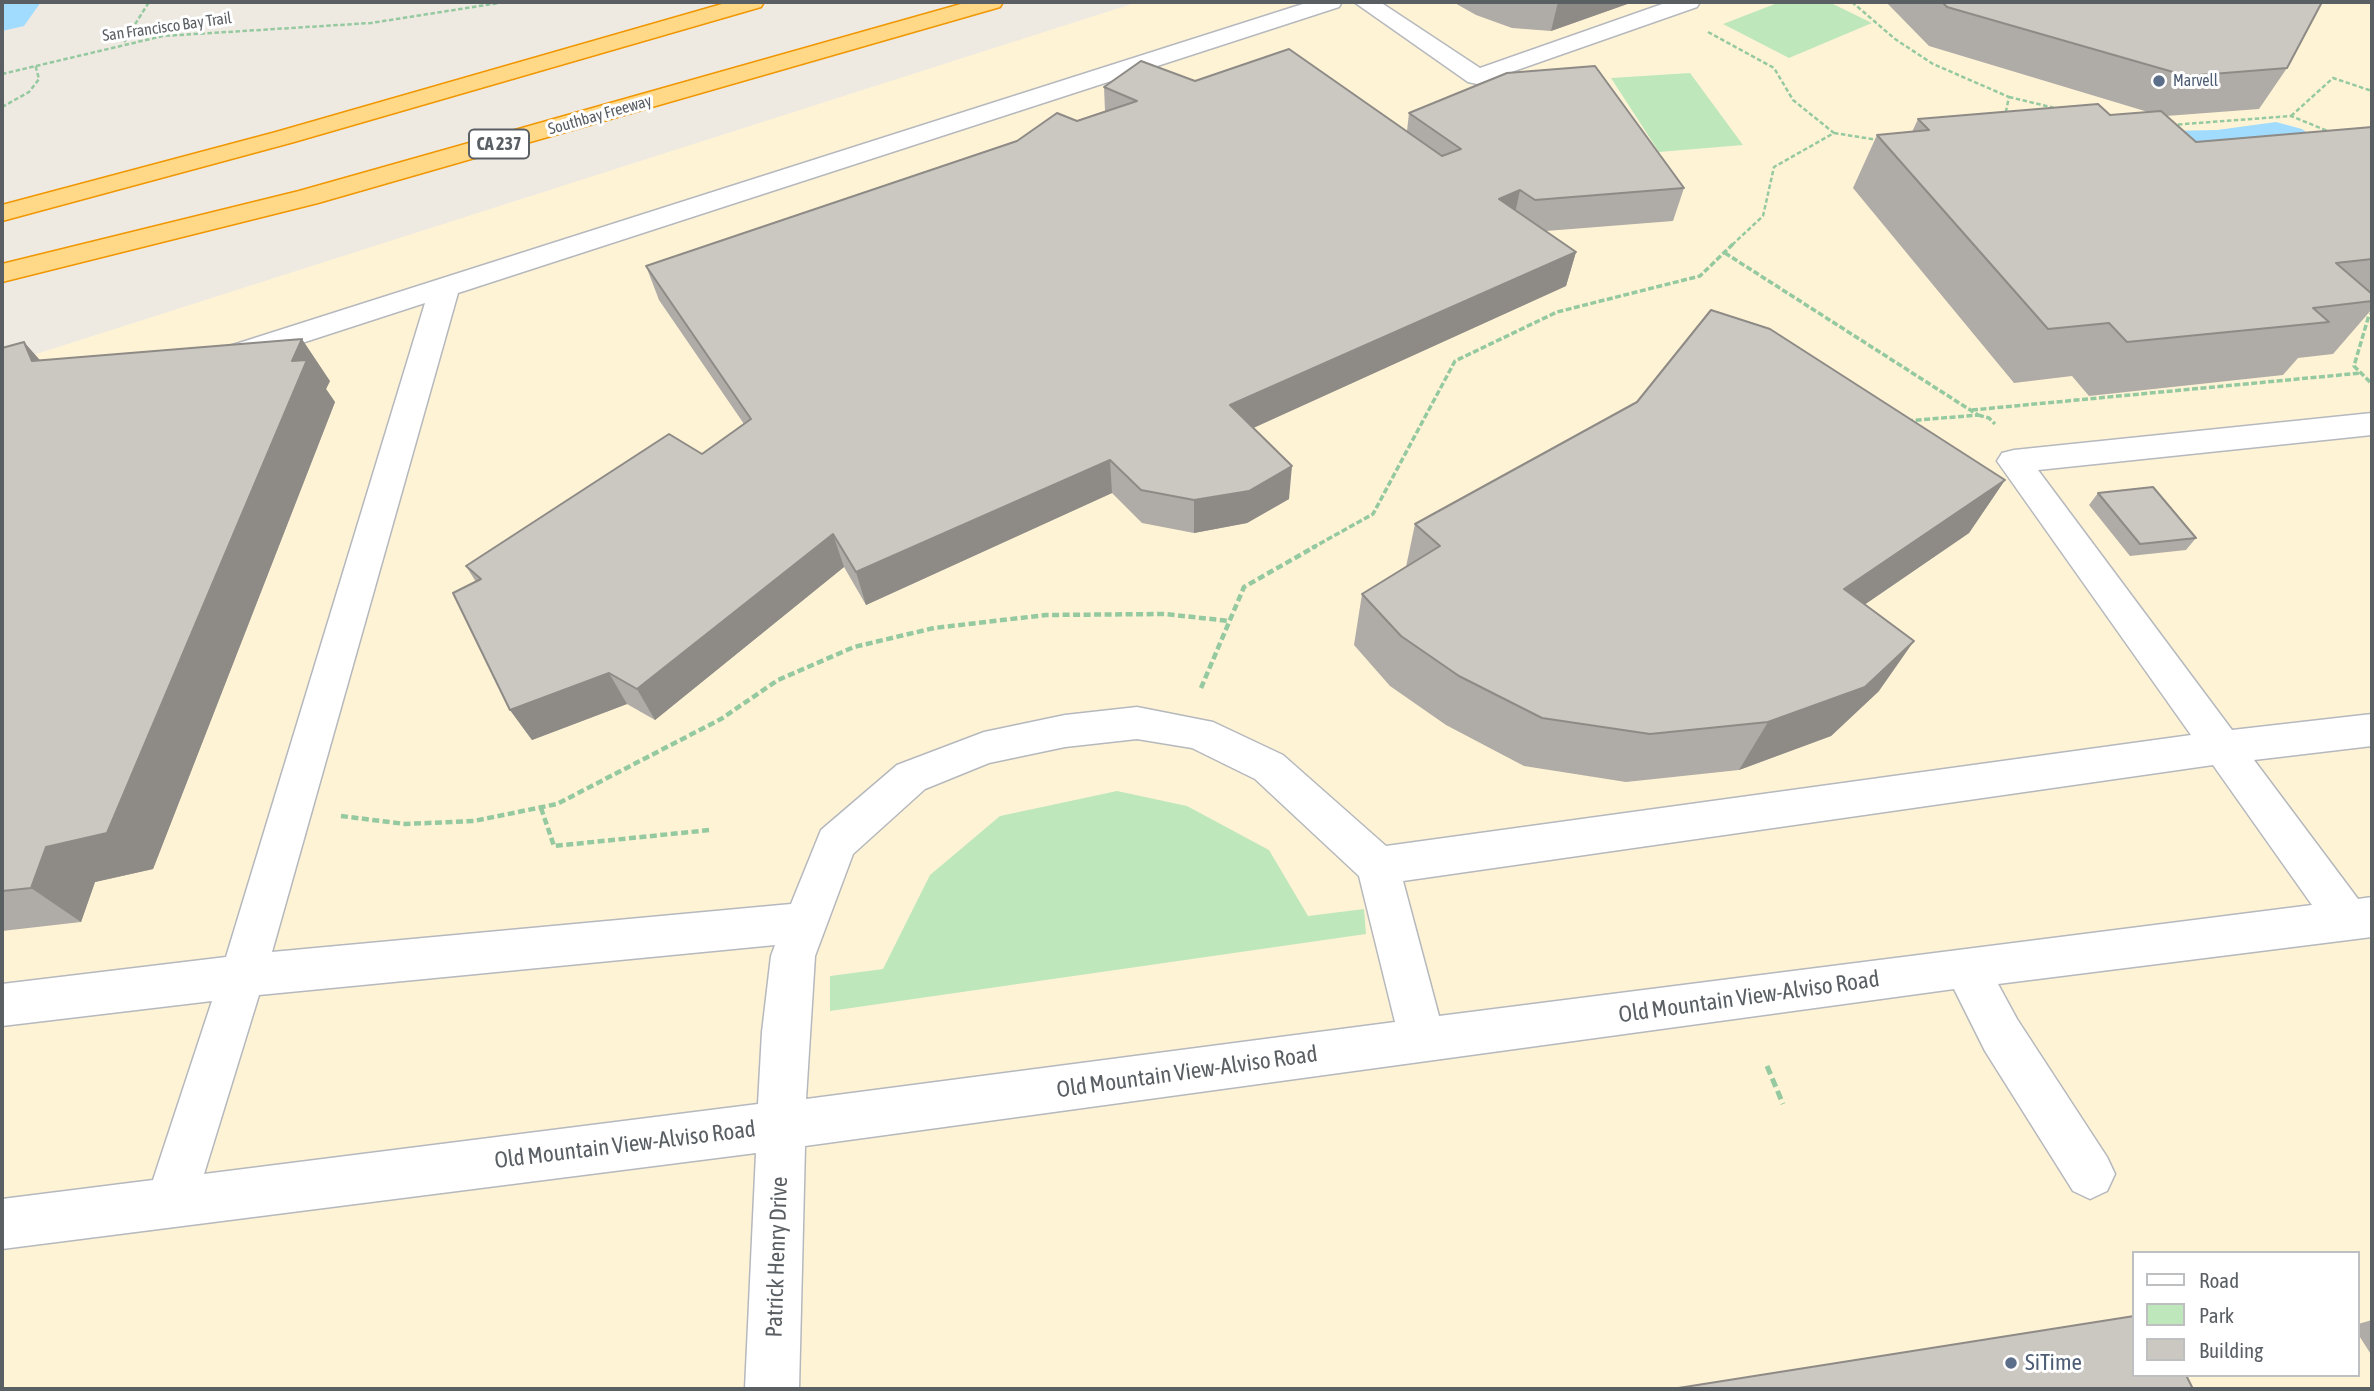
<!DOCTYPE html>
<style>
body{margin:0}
#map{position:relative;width:2374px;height:1391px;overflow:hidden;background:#eeeae2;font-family:"Asap Condensed",sans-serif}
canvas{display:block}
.frame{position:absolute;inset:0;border:4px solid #5a5f64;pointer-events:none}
.legend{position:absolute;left:2132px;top:1251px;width:228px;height:126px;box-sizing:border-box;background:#fff;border:2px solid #bdbfc1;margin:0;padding:9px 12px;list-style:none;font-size:21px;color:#5a5f64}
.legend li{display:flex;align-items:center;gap:14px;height:35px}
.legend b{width:35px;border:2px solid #bdbfc1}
</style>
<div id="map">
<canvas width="2374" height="1391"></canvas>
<div class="frame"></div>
<ul class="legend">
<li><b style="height:9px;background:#fff"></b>Road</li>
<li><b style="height:19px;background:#bfe7bc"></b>Park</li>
<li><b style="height:19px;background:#cbc7c1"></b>Building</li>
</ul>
</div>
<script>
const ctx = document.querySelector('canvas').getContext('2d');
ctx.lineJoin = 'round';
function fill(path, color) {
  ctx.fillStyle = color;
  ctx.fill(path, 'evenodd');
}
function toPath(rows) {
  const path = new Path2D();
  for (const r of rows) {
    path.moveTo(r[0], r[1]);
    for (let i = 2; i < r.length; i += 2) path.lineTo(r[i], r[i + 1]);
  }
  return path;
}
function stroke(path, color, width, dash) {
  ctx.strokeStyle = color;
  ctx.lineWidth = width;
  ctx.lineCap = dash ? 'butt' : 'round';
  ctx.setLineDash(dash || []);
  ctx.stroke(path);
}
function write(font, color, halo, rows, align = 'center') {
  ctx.font = font + ' "Asap Condensed",sans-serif';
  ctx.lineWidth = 6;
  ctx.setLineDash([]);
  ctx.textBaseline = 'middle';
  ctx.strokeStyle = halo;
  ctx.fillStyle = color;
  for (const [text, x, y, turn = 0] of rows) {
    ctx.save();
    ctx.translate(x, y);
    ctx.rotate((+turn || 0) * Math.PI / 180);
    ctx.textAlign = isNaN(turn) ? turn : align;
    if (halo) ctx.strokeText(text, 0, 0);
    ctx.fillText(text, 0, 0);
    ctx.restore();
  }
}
const commercial = toPath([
 [1138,2,2372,2,2372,1389,2,1389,2,365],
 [2134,1253,2358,1253,2358,1375,2134,1375]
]);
const green = toPath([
 [1780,2,1829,2,1872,23,1789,58,1723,24],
 [1690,73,1743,145,1659,152,1611,78],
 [1117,791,1187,806,1269,850,1308,916,1364,909,1366,934,830,1011,830,976,883,969,930,875,1000,816]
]);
const water = toPath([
 [2276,122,2302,129,2309,134,2168,146,2167,131,2217,130]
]);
const river = toPath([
 [2,2,41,2,24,26,2,31,2,2]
]);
const pathFar3 = toPath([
 [1852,2,1895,39,1933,64,2009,97,2005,116],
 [1708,32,1774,68,1793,100,1834,133,1774,167,1763,216,1732,245],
 [124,42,149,2],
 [2,74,163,36,371,23,505,2],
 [2009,97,2059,109],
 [2,107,29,92,39,79,35,64],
 [2291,116,2333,78,2372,91],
 [2171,125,2291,116,2330,132],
 [1834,133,1878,140]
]);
const pathFar2 = toPath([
 [1725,253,1978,415,1907,421],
 [2370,382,2354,366,2369,315,2372,314],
 [1972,410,2361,373],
 [1978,415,1989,418,1995,424],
 [1312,548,1373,514,1455,361,1557,312,1700,276,1734,243]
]);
const pathFar1 = toPath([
 [1201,688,1244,587,1316,546],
 [541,808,554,846,710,830],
 [341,816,405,824,474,821,557,804,721,719,778,680,854,647,934,628,1046,615,1165,614,1230,621]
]);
const path = toPath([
 [1767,1066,1783,1104]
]);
const minor = toPath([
 [1309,2,1342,2,1339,7,458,293,272,952,791,904,821,830,897,765,984,732,1065,715,1137,707,1213,722,1283,755,1386,846,2191,735,1997,461,2002,453,2014,450,2372,413,2372,435,2038,470,2232,730,2372,714,2372,746,2254,760,2358,899,2372,897,2372,937,1998,984,2017,1019,2107,1157,2115,1174,2107,1191,2090,1199,2073,1191,1985,1051,1954,989,805,1146,799,1389,745,1389,756,1153,2,1249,2,1199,153,1180,212,1001,2,1026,2,984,226,957,425,303,228,367,217,364,213,357,217,350,1309,2],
 [1137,739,1192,748,1255,779,1359,876,1395,1022,806,1099,815,956,853,854,925,789,989,763,1065,747,1137,739],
 [2213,765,2312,905,1439,1016,1403,881,2213,765],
 [775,945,771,956,762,1032,758,1104,204,1174,259,995,775,945],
 [1354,2,1380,2,1480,68,1668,2,1700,2,1697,7,1477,84,1468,82,1354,2]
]);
const highway = toPath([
 [729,2,764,2,761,7,294,142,2,221,2,205,276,132,729,2],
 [968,2,1003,2,1000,7,318,203,2,282,2,264,299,191,968,2]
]);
const wall = toPath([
 [1453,2,1633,2,1551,31,1512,28,1476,15],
 [1886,2,2322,2,2287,68,2259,109,2166,116,2196,142,2372,127,2372,309,2333,354,2298,358,2283,375,2089,396,2072,376,2014,383,1853,188,1877,135,1912,132,1918,119,2110,115,2148,112,1929,46],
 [1195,81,1407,131,1409,113,1684,188,1673,221,1546,231,1576,252,1566,286,1253,428,1289,499,1247,523,1194,533,1142,523,1112,493,866,605,844,567,655,720,627,704,532,740,510,710,476,582,466,566,702,454,744,424,659,300,646,266,1105,111,1104,87],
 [2,348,40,361,330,381,326,389,335,402,153,869,95,882,81,922,2,931],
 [2005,480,1969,533,1864,605,1879,691,1831,736,1739,770,1626,782,1524,766,1446,725,1390,686,1354,645,1362,594,1406,567,1415,524],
 [2098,493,2196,538,2186,550,2130,556,2089,505],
 [2372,1320,2372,1356,2358,1334,2358,1324]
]);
const shadedWall = toPath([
 [1558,2,1633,2,1551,31],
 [1520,190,1513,223,1499,199],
 [1576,252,1566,286,1229,439,1230,405],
 [302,339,330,381,326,389,335,402,153,869,95,882,81,922,31,888,46,847],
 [24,342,61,384,32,361],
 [1110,460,1112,493,866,605,856,572],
 [1292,466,1289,499,1247,523,1194,533,1194,500],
 [2005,480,1969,533,1813,640,1844,589],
 [833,534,844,567,655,720,637,689],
 [1914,641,1879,691,1831,736,1739,770,1768,722],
 [609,673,627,704,532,740,510,710]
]);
const building = toPath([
 [1942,2,2322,2,2287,68,2187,76,1947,7,1942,2],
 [1289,49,1442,156,1461,149,1409,113,1507,73,1595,66,1684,188,1535,200,1520,190,1499,199,1576,252,1230,405,1292,466,1249,491,1194,500,1141,490,1110,460,856,572,833,534,637,689,609,673,510,710,453,593,481,579,466,566,669,434,702,454,751,419,646,266,1017,141,1057,113,1077,121,1137,101,1104,87,1141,61,1195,81,1289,49],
 [2098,104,2110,115,2161,111,2196,142,2372,127,2372,259,2336,263,2372,294,2372,301,2313,308,2329,322,2127,342,2109,323,2048,329,1877,135,1929,130,1918,119,2098,104],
 [1711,310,1770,329,2005,480,1844,589,1914,641,1865,687,1768,722,1650,734,1542,718,1459,676,1401,636,1362,594,1440,546,1415,524,1637,402,1711,310],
 [302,339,292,361,307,360,107,833,46,847,31,888,2,891,2,348,24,342,32,361,302,339],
 [2153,487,2196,538,2140,544,2098,493,2153,487],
 [2134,1316,2134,1375,2186,1375,2193,1389,1672,1389,2134,1316]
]);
const markers = [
 [2159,81,7,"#5c6f8a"],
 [2011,1363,7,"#5c6f8a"]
];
const farStreetnames = [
 ["San Francisco Bay Trail",167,27,-8],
 ["Southbay Freeway",600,115,-16]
];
const farServicenames = [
 ["Marvell",2173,81]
];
const shields = [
 [499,144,60]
];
const shieldNames = [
 ["CA 237",499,144]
];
const nearStreetnames = [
 ["Old Mountain View-Alviso Road",1749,997,-8],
 ["Old Mountain View-Alviso Road",1187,1072,-8],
 ["Old Mountain View-Alviso Road",625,1145,-7],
 ["Patrick Henry Drive",777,1257,-88]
];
const nearServicenames = [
 ["SiTime",2025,1363]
];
fill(commercial, '#fff3d6');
fill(green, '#bfe7bc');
fill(water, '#a1dcff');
fill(river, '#a1dcff');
stroke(minor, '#b5b8bd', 3);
stroke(highway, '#f09600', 3);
stroke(pathFar3, '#95c9a0', 2.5, [4.5, 2.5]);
stroke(pathFar2, '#95c9a0', 3.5, [6, 2.5]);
stroke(pathFar1, '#95c9a0', 4.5, [7, 3.5]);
stroke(path, '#95c9a0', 5, [9, 4.5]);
fill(minor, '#fff');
fill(highway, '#ffd988');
fill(wall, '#afaba6');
fill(shadedWall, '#8e8b87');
fill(building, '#cbc7c1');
stroke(building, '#8e8b87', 2);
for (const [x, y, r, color] of markers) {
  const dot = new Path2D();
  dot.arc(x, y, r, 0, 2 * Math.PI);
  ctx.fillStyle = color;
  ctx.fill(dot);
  stroke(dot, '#fff', 2.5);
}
write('16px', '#5a5f64', '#fff', farStreetnames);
write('16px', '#4e5e75', '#fff', farServicenames, 'left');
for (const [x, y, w] of shields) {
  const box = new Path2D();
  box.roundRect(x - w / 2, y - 14.5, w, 29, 5);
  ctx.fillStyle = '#fff';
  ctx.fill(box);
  stroke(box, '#5a5f64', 2);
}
write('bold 18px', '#5a5f64', null, shieldNames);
write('23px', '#5a5f64', '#fff', nearStreetnames);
write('23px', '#4e5e75', '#fff', nearServicenames, 'left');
</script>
